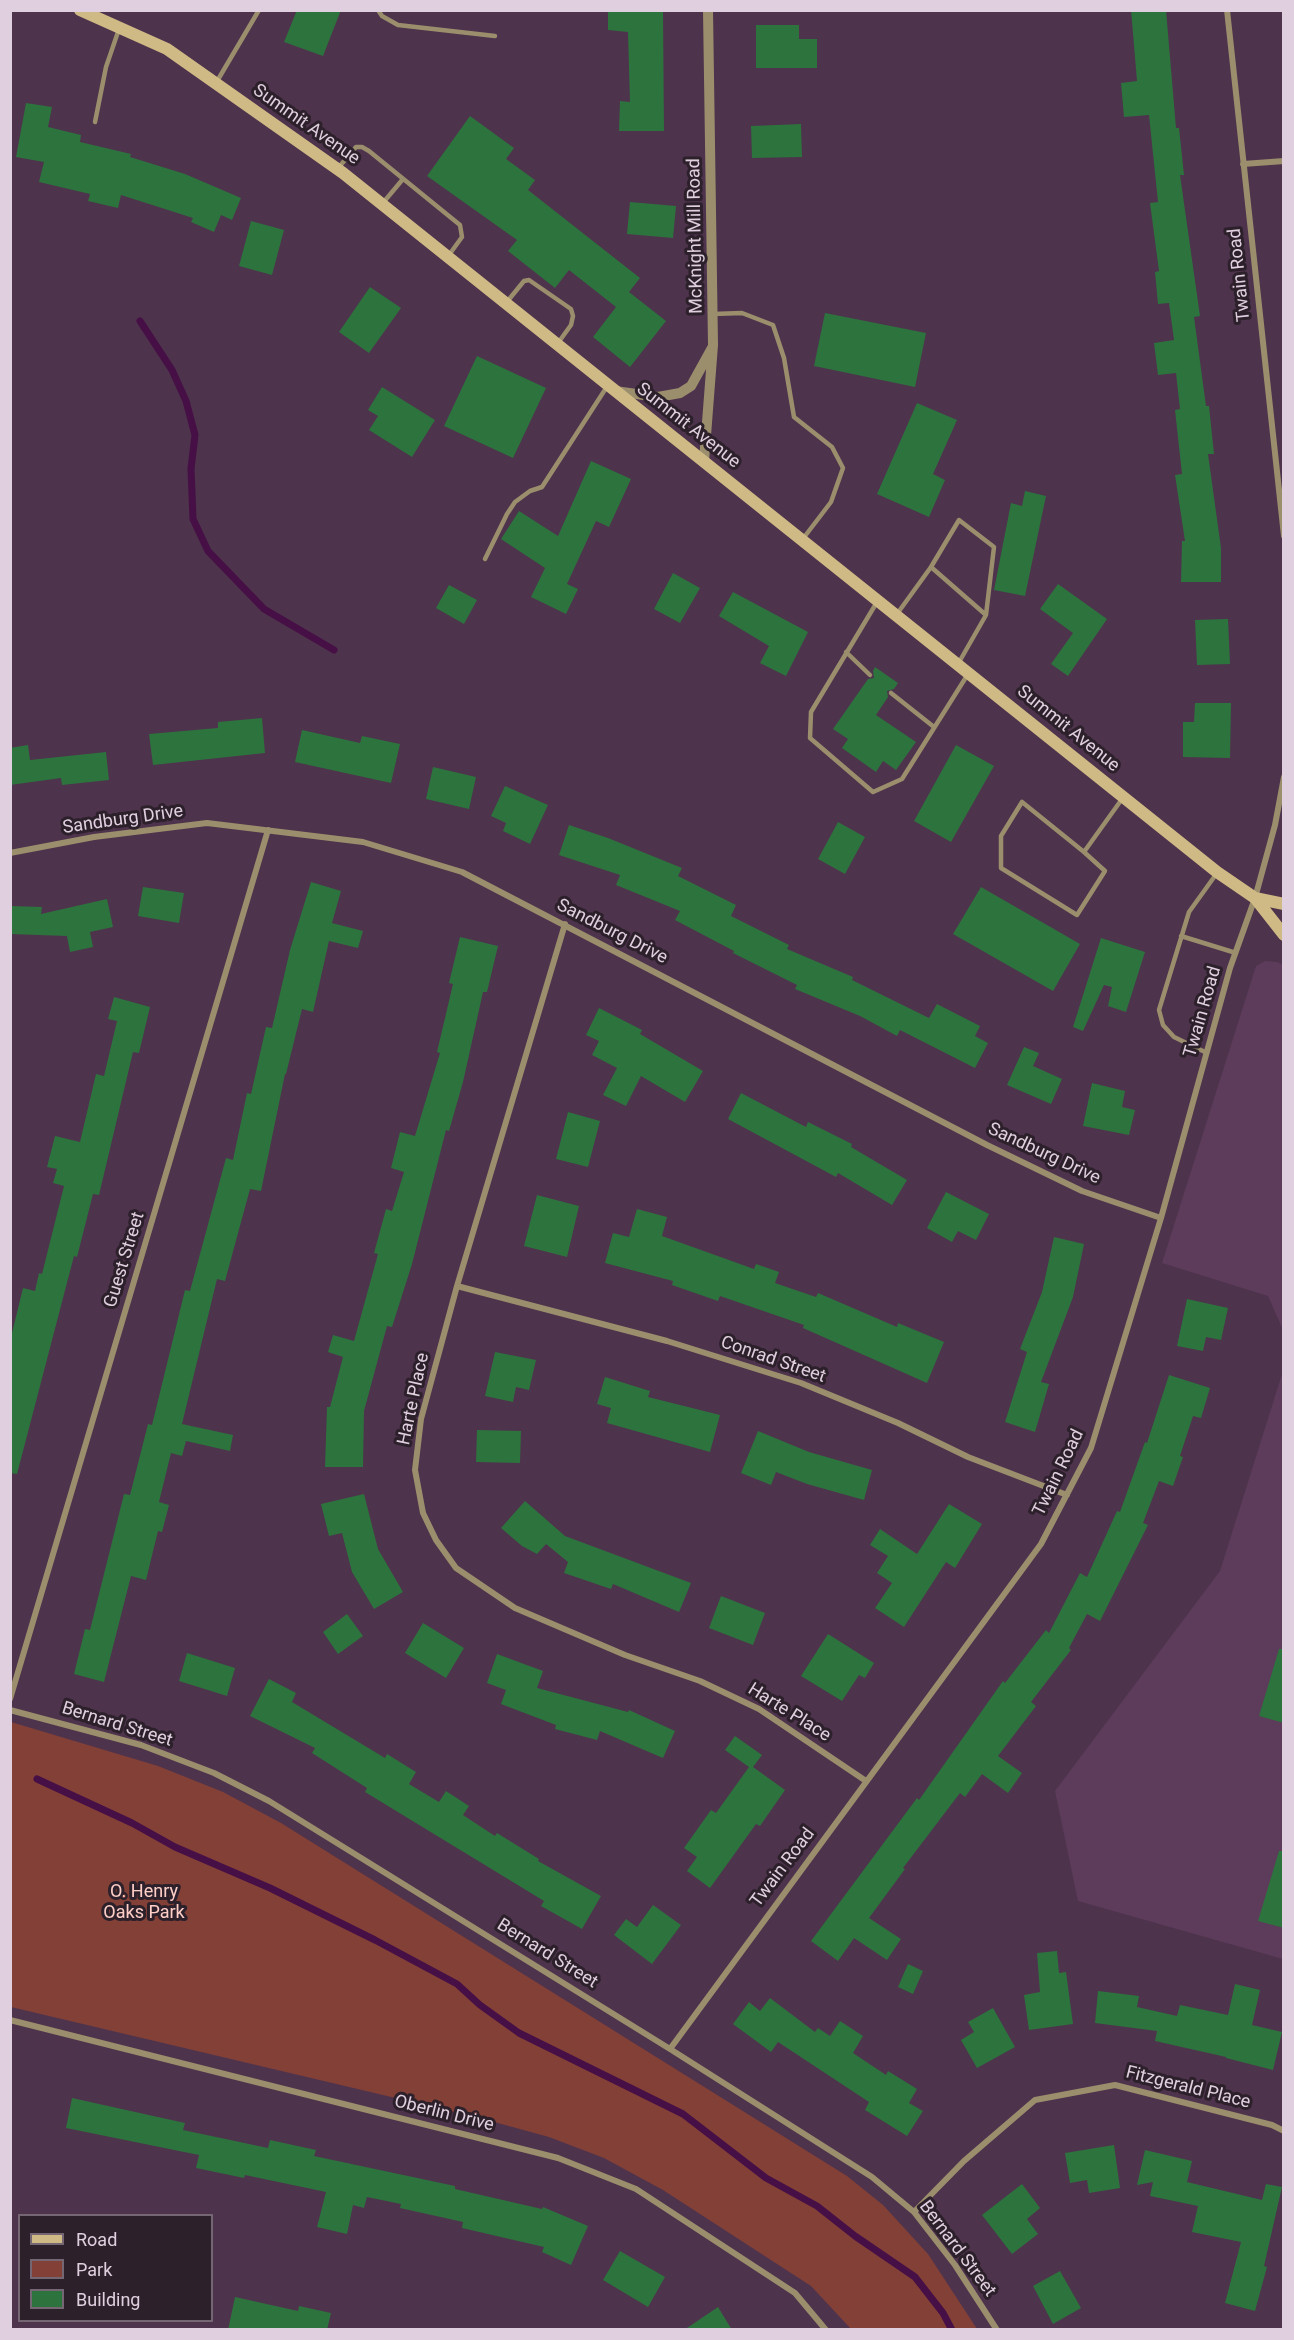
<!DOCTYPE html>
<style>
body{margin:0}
#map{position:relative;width:1294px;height:2340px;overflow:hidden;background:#4e334c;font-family:Roboto,sans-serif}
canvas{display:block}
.frame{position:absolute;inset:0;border:12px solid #e0cfde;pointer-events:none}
.legend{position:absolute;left:18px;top:2214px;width:195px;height:108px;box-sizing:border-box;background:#2c202b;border:2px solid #746673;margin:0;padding:8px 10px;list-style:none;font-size:18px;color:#e0cfde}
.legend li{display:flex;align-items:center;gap:12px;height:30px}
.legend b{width:30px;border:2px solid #746673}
</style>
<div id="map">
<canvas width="1294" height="2340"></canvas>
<div class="frame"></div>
<ul class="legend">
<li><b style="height:8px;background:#cfba85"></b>Road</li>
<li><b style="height:16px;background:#834037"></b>Park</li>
<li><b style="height:16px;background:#2d733e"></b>Building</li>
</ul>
</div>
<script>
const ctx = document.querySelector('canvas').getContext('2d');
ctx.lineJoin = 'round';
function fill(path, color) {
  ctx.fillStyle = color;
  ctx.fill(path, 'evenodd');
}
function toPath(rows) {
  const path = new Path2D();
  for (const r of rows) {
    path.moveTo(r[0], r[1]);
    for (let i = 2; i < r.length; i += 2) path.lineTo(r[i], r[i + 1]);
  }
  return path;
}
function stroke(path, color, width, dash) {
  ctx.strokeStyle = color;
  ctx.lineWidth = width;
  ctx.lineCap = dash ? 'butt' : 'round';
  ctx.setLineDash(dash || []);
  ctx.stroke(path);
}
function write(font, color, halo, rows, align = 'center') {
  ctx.font = font + ' Roboto,sans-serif';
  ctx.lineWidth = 6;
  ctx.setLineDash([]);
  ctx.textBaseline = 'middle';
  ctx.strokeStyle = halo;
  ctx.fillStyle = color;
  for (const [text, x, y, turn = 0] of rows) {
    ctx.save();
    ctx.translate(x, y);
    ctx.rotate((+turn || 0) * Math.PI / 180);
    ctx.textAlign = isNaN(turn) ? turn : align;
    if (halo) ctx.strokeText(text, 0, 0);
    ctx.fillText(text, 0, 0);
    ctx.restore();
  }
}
const built = toPath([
 [1265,961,1277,962,1284,965,1283,1330,1268,1296,1162,1263,1256,966],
 [1283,1371,1283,1959,1078,1901,1055,1791,1220,1571]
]);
const green = toPath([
 [11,1722,158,1766,223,1792,281,1823,847,2176,883,2205,928,2254,977,2329,851,2329,811,2286,663,2190,604,2158,549,2137,476,2117,11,2007]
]);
const stream = toPath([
 [140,321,172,370,186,401,195,435,191,469,193,519,208,551,264,609,334,650],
 [37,1779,132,1823,175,1847,270,1888,375,1940,457,1984,480,2005,519,2033,683,2114,766,2178,817,2206,855,2236,915,2277,943,2313,952,2330]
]);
const building = toPath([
 [297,10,341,10,323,56,284,42],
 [608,10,663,10,664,131,619,131,620,101,630,102,628,32,608,30],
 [1131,10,1166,10,1176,128,1179,128,1184,175,1180,175,1200,316,1194,317,1206,406,1209,406,1214,454,1208,454,1221,548,1221,582,1181,582,1182,541,1185,541,1175,475,1182,474,1175,410,1180,409,1176,373,1158,375,1154,343,1174,340,1169,303,1158,304,1155,272,1159,271,1150,203,1158,202,1149,115,1124,117,1121,83,1137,81],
 [756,25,799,25,799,39,817,39,817,68,756,68],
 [26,103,52,107,48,127,81,135,80,142,131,154,130,157,185,174,241,198,232,220,221,215,214,232,191,222,193,218,121,195,118,208,88,201,90,194,39,182,44,162,16,157],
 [470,116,514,148,506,159,535,180,528,190,640,278,629,292,666,321,630,367,593,337,616,307,569,270,555,288,508,251,517,240,427,176],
 [801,124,802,157,752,158,751,126],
 [630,202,676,206,673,238,627,234],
 [251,221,284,230,272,275,239,266],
 [370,287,401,308,369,353,339,332],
 [825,313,926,333,915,387,814,366],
 [477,356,546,388,513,458,444,426],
 [382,387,435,420,412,457,369,430,378,416,368,410],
 [917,403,957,420,933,474,945,480,929,517,877,494],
 [591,461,631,479,609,527,596,521,567,584,578,589,566,614,531,597,545,568,501,539,519,511,558,536],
 [1025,491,1046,496,1025,596,994,590,1011,503,1022,506],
 [673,573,700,588,680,623,654,609],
 [1058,584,1107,619,1068,676,1051,664,1073,633,1040,609],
 [449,585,477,600,464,624,436,608],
 [733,592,808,632,786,676,760,663,769,646,719,616],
 [1228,619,1230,664,1197,665,1195,620],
 [875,667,898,683,894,689,887,691,888,697,876,715,916,742,896,770,883,761,876,772,842,748,848,739,833,729,868,679,874,678,873,671],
 [1195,703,1231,703,1230,758,1183,757,1183,722,1194,722],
 [262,718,265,753,153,765,149,734,218,728,218,722],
 [302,730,360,743,362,736,400,744,391,783,295,762],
 [28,745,30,760,106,752,109,780,62,785,61,778,10,785,10,748],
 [956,745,994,766,951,842,914,821],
 [433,767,476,777,469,809,426,799],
 [505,786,548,805,530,844,503,831,506,823,491,816],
 [838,822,865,837,845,874,818,859],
 [569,825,608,838,682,868,678,876,736,905,731,916,789,945,787,949,853,977,852,980,929,1018,937,1004,980,1026,975,1036,988,1043,975,1068,900,1030,897,1036,860,1016,795,989,797,985,733,953,734,951,675,920,680,911,616,885,620,875,559,855],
 [311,882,341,891,332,923,363,931,358,948,329,941,313,1012,302,1009,286,1074,285,1074,261,1191,250,1189,225,1281,217,1279,182,1424,233,1435,230,1451,186,1441,182,1456,171,1453,159,1502,169,1505,162,1532,158,1531,146,1580,131,1576,104,1682,74,1674,85,1629,90,1630,124,1494,130,1495,148,1424,152,1425,185,1290,190,1291,226,1158,233,1160,247,1093,251,1094,266,1027,272,1028,290,950],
 [143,887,184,893,179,923,138,916],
 [981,887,1080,944,1053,991,953,934],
 [107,899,113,927,90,932,93,947,70,952,67,936,10,934,10,906,42,907,41,914],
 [460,937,498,946,487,992,483,992,463,1082,449,1131,446,1130,412,1264,392,1327,387,1326,364,1411,363,1467,325,1467,327,1407,330,1407,343,1357,328,1352,333,1335,354,1341,378,1254,374,1253,386,1209,392,1211,404,1172,391,1168,400,1132,415,1136,440,1053,437,1052,453,984,449,983],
 [1101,938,1145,952,1126,1012,1108,1006,1112,987,1104,985,1083,1031,1073,1027],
 [114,997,150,1007,139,1053,133,1052,99,1195,93,1194,77,1257,74,1256,17,1474,10,1473,10,1341,23,1288,35,1291,39,1273,42,1274,64,1186,53,1183,57,1169,47,1167,55,1136,80,1142,96,1074,104,1076,117,1021,108,1019],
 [599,1008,642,1030,640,1034,703,1071,685,1102,641,1076,626,1106,603,1095,617,1068,592,1055,599,1041,586,1035],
 [1024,1047,1039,1053,1033,1066,1062,1079,1051,1104,1007,1085],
 [1092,1083,1125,1091,1122,1107,1135,1110,1129,1135,1083,1126],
 [741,1093,806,1127,808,1122,852,1144,851,1147,907,1180,892,1205,838,1173,836,1177,728,1119],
 [568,1112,600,1121,588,1167,556,1159],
 [946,1192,989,1214,976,1240,958,1231,952,1242,927,1228],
 [537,1195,579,1206,567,1257,524,1246],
 [637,1209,667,1217,662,1236,754,1269,756,1264,779,1272,775,1283,816,1297,818,1293,897,1327,898,1323,944,1342,927,1383,803,1328,804,1325,720,1296,718,1301,672,1285,673,1281,605,1263,613,1233,629,1237],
 [1054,1237,1084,1244,1073,1297,1041,1382,1049,1384,1035,1432,1005,1422,1027,1352,1020,1349,1042,1292],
 [1187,1299,1228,1308,1221,1340,1206,1337,1203,1351,1177,1346],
 [495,1352,536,1360,529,1390,516,1387,513,1402,485,1396],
 [1169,1375,1210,1388,1201,1418,1193,1416,1180,1456,1183,1457,1173,1486,1159,1481,1143,1523,1148,1525,1100,1621,1087,1614,1069,1648,1071,1650,1031,1702,1036,1706,998,1756,1022,1773,1008,1793,982,1774,965,1797,960,1793,903,1868,905,1869,869,1918,901,1939,887,1960,854,1938,838,1961,811,1941,917,1798,919,1800,1003,1681,1005,1683,1046,1630,1049,1633,1080,1573,1087,1577,1117,1511,1120,1512,1145,1442,1147,1443],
 [605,1377,650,1391,648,1397,720,1415,710,1452,607,1423,611,1408,597,1404],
 [477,1430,521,1431,520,1463,476,1462],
 [758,1431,809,1452,872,1470,864,1500,807,1484,776,1472,771,1485,741,1473],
 [364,1494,378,1549,403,1592,374,1609,352,1572,342,1533,329,1536,321,1504],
 [525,1501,565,1536,691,1583,679,1612,613,1584,611,1589,564,1573,568,1562,546,1544,537,1554,522,1546,501,1528],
 [949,1504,982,1524,955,1568,946,1562,904,1627,875,1608,892,1583,877,1573,888,1556,870,1545,880,1529,917,1554],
 [721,1596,765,1613,753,1645,709,1628],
 [347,1614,363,1636,338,1654,323,1632],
 [423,1623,464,1648,446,1678,405,1653],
 [828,1634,874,1663,865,1678,859,1675,842,1701,801,1676],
 [1279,1649,1284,1649,1284,1723,1259,1716],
 [187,1653,235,1668,227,1696,179,1681],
 [497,1654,543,1671,537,1688,628,1712,629,1710,675,1731,663,1758,600,1731,597,1740,555,1729,556,1725,501,1704,506,1690,487,1683],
 [269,1679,296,1693,292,1702,385,1758,387,1754,416,1772,409,1784,439,1802,446,1791,469,1806,463,1815,495,1836,497,1833,539,1859,538,1861,601,1896,582,1929,541,1906,544,1901,365,1792,367,1788,312,1753,315,1748,250,1716],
 [735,1736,762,1755,753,1767,785,1790,760,1826,756,1824,710,1888,687,1871,697,1857,684,1848,711,1810,716,1813,749,1767,725,1750],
 [1279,1851,1284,1851,1284,1928,1258,1921],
 [653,1905,681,1925,652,1964,614,1935,626,1919,637,1927],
 [1057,1951,1059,1973,1066,1972,1073,2024,1029,2030,1024,1995,1040,1992,1037,1953],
 [908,1964,923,1971,913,1994,898,1987],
 [1235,1984,1260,1990,1252,2025,1282,2032,1273,2070,1226,2058,1226,2057,1155,2041,1157,2031,1095,2023,1098,1991,1139,1996,1137,2007,1177,2016,1180,2005,1228,2015],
 [770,1998,815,2032,818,2028,830,2036,840,2021,863,2036,853,2053,886,2075,888,2071,917,2089,909,2103,923,2111,907,2136,865,2110,869,2102,778,2042,771,2052,733,2024,749,2002,760,2011],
 [993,2008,1015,2047,977,2068,961,2040,974,2032,968,2022],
 [72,2098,185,2123,183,2130,268,2148,270,2140,316,2150,314,2156,455,2186,455,2189,542,2209,543,2207,588,2226,571,2265,542,2252,544,2247,462,2228,463,2222,400,2208,401,2204,367,2197,364,2208,353,2205,347,2234,317,2227,326,2192,245,2175,244,2178,196,2168,199,2155,66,2128],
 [1114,2145,1120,2188,1089,2193,1087,2180,1070,2183,1065,2153],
 [1145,2150,1192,2161,1187,2182,1262,2200,1266,2184,1282,2187,1264,2266,1267,2267,1255,2311,1225,2303,1241,2242,1192,2232,1198,2206,1150,2196,1153,2182,1137,2185],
 [1022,2184,1040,2208,1027,2219,1038,2234,1012,2254,982,2215],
 [620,2251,665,2277,648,2307,603,2280],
 [1060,2271,1081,2308,1053,2324,1033,2286],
 [235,2297,298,2311,299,2306,331,2313,327,2330,228,2330],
 [718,2307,732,2330,684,2330]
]);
const service = toPath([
 [378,10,382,16,398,25,495,36],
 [216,83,259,10],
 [95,122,106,67,119,29],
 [339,167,356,147,362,147,369,151,460,225,462,237,449,255],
 [382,204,403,179],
 [506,303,524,281,529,280,571,309,573,316,571,325,558,343],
 [713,314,742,313,773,325,784,358,794,417,832,447,843,468,831,502,802,540],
 [485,559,507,514,515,502,530,491,542,487,608,385],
 [931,567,959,520,994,547,986,615],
 [877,602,811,712,810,738,873,792,902,779,968,674],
 [897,614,931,567,986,615,958,664],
 [846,652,870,675],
 [891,693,934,727],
 [1084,852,1022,802,1001,836,1001,868,1077,915,1105,871,1084,852,1122,799],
 [1181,936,1236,953],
 [1207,1053,1174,1037,1163,1025,1159,1010,1189,912,1217,873]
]);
const minor = toPath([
 [1227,10,1284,536],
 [1243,164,1284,161],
 [10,853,94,837,207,823,363,842,462,872,987,1145,1082,1191,1161,1218],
 [565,924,457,1286,421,1419,415,1470,423,1513,436,1540,456,1568,515,1608,625,1655,700,1681,759,1709,866,1781],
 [457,1286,667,1341,801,1383,898,1423,968,1457,1067,1495],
 [10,1699,268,830],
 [10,1710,141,1745,214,1773,269,1801,670,2049,872,2177,914,2212,955,2265,997,2330],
 [10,2020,558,2158,636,2189,795,2293,826,2330],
 [670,2049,1041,1544,1091,1448,1161,1218,1230,968,1255,898,1275,825,1284,777],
 [914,2212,964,2161,1035,2100,1115,2085,1272,2125,1284,2131]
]);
const tertiary = toPath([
 [615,391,658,397,680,393,691,386,712,348],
 [704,461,713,345,708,10]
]);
const secondary = toPath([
 [80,10,167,49,343,173,1217,872,1255,898,1284,935],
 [1255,898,1284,904]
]);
const streetNames = [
 ["Summit Avenue",306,125,35],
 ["McKnight Mill Road",696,236,-91],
 ["Twain Road",1240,275,-96],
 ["Summit Avenue",688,426,38],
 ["Summit Avenue",1068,729,39],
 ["Sandburg Drive",123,820,-8],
 ["Sandburg Drive",612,932,27],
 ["Twain Road",1203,1012,-74],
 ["Sandburg Drive",1044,1154,25],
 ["Guest Street",125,1260,-73],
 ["Conrad Street",773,1360,19],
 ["Harte Place",414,1399,-78],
 ["Twain Road",1059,1473,-64],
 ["Harte Place",789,1713,32],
 ["Bernard Street",117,1725,17],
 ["Twain Road",783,1868,-53],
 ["Bernard Street",547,1954,32],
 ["Fitzgerald Place",1188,2088,14],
 ["Oberlin Drive",444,2114,14],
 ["Bernard Street",957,2249,53]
];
const parkNames = [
 ["O. Henry",144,1892],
 ["Oaks Park",144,1913]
];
fill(built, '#5c3c5a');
fill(green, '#834037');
stroke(stream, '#460f45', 7);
fill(building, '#2d733e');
stroke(service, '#9b8e6d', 4.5);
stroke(minor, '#9b8e6d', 6);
stroke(tertiary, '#9b8e6d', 10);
stroke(secondary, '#cfba85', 12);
write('18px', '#e0cfde', '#2c202b', streetNames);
write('18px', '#fecec7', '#2c202b', parkNames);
</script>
